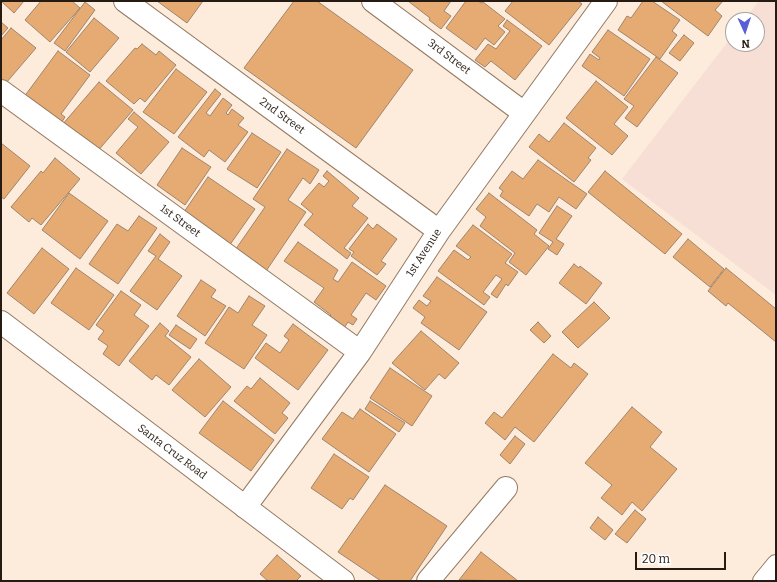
<!DOCTYPE html>
<style>
body{margin:0}
#map{position:relative;width:777px;height:582px;overflow:hidden;background:#fdebdb;font-family:Bitter,serif}
canvas{display:block}
.frame{position:absolute;inset:0;border:2px solid #261b12;pointer-events:none}
.north{position:absolute;left:725px;top:12px;width:40px;height:40px;box-sizing:border-box;background:#fff;border:1px solid #a8a4a0;border-radius:50%;rotate:177deg;font-size:11px;font-weight:700;line-height:16px;text-align:center;color:#261b12}
.north::after{content:'';display:block;margin:auto;width:14px;height:18px;background:#5b5fd7;clip-path:polygon(50% 0,100% 100%,50% 72%,0 100%)}
.scale{position:absolute;left:635px;top:552px;width:91px;height:18px;box-sizing:border-box;border:2px solid #261b12;border-top:0;padding-left:5px;font-size:12px;line-height:14px;white-space:nowrap;color:#261b12;-webkit-text-stroke:3px #fff;paint-order:stroke}
</style>
<div id="map">
<canvas width="777" height="582"></canvas>
<div class="frame"></div>
<div class="north">N</div>
<div class="scale">20 m</div>
</div>
<script>
const ctx = document.querySelector('canvas').getContext('2d');
ctx.lineJoin = 'round';
function fill(path, color) {
  ctx.fillStyle = color;
  ctx.fill(path, 'evenodd');
}
function toPath(rows) {
  const path = new Path2D();
  for (const r of rows) {
    path.moveTo(r[0], r[1]);
    for (let i = 2; i < r.length; i += 2) path.lineTo(r[i], r[i + 1]);
  }
  return path;
}
function stroke(path, color, width, dash) {
  ctx.strokeStyle = color;
  ctx.lineWidth = width;
  ctx.lineCap = dash ? 'butt' : 'round';
  ctx.setLineDash(dash || []);
  ctx.stroke(path);
}
function write(font, color, halo, rows, align = 'center') {
  ctx.font = font + ' Bitter,serif';
  ctx.lineWidth = 3.5;
  ctx.setLineDash([]);
  ctx.textBaseline = 'middle';
  ctx.strokeStyle = halo;
  ctx.fillStyle = color;
  for (const [text, x, y, turn = 0] of rows) {
    ctx.save();
    ctx.translate(x, y);
    ctx.rotate((+turn || 0) * Math.PI / 180);
    ctx.textAlign = isNaN(turn) ? turn : align;
    if (halo) ctx.strokeText(text, 0, 0);
    ctx.fillText(text, 0, 0);
    ctx.restore();
  }
}
const commercial = toPath([
 [759,1,776,1,776,295,622,179,733,35,733,44,757,44,757,20,744,20]
]);
const building = toPath([
 [1,1,24,1,14,13,1,1],
 [41,1,72,1,80,8,50,42,25,20,41,1],
 [157,1,203,1,187,23,157,1],
 [294,1,317,1,413,70,356,148,244,68,294,1],
 [408,1,451,1,444,11,451,16,441,29,429,20,430,18,408,1],
 [466,1,478,1,481,3,483,2,505,19,498,26,505,32,494,45,485,38,476,50,446,28,466,1],
 [513,1,578,1,582,4,549,45,505,11,513,1],
 [643,1,652,1,680,20,672,31,677,35,660,59,618,30,627,16,631,18,643,1],
 [661,1,723,1,715,10,722,16,708,36,661,1],
 [85,2,95,10,65,51,54,43,85,2],
 [94,18,119,38,90,72,66,52,94,18],
 [507,20,542,46,515,80,491,61,485,67,475,60,488,44,496,49,510,31,503,26,507,20],
 [1,22,8,28,1,36,1,22],
 [11,28,36,48,6,83,1,79,1,40,11,28],
 [608,30,650,59,624,96,582,66,590,54,599,60,600,58,592,52,608,30],
 [684,35,694,43,680,61,669,53,684,35],
 [142,44,156,55,159,51,176,65,145,102,140,98,134,104,106,81,135,48,137,49,142,44],
 [58,51,90,75,61,114,65,117,58,128,21,101,58,51],
 [656,57,678,73,637,127,625,118,634,106,624,99,656,57],
 [176,69,207,92,174,134,143,112,176,69],
 [596,81,628,107,614,124,628,136,612,155,566,118,596,81],
 [99,82,133,110,96,153,62,125,99,82],
 [215,89,221,94,206,113,210,116,223,98,232,105,226,113,228,115,232,109,244,118,238,125,248,132,225,162,209,150,204,157,178,137,215,89],
 [134,112,169,142,141,174,116,153,138,127,128,119,134,112],
 [564,123,596,148,588,158,591,160,574,182,529,147,539,134,549,142,564,123],
 [252,133,281,152,257,188,227,169,252,133],
 [1,143,30,166,4,199,1,197,1,143],
 [182,148,211,167,185,205,157,185,182,148],
 [287,149,319,170,310,184,303,178,288,200,306,212,262,277,231,256,265,207,253,199,287,149],
 [55,158,80,179,41,225,32,218,29,222,11,207,41,171,43,173,55,158],
 [538,160,587,194,576,209,559,197,549,212,537,204,529,216,500,196,503,191,499,188,512,171,523,179,538,160],
 [327,171,359,198,352,206,368,218,344,248,351,253,347,259,304,225,313,214,301,204,319,183,324,187,329,181,323,176,327,171],
 [605,171,682,234,665,254,588,192,605,171],
 [208,177,255,209,229,246,173,228,208,177],
 [69,193,108,221,80,259,42,230,69,193],
 [489,193,537,230,534,234,549,246,526,275,509,262,515,253,480,226,486,217,476,209,489,193],
 [557,206,572,216,556,239,564,244,557,255,548,249,553,242,539,233,557,206],
 [139,216,157,228,118,284,89,264,117,224,128,231,139,216],
 [368,224,373,229,377,224,397,239,381,261,386,264,377,275,351,256,354,252,349,249,368,224],
 [473,225,512,254,505,263,518,272,508,286,506,284,497,298,491,294,502,279,496,275,483,292,490,297,484,305,438,271,454,250,468,260,471,257,456,246,473,225],
 [160,234,170,242,158,259,182,276,157,310,130,291,156,256,148,251,160,234],
 [688,239,724,269,710,287,673,257,688,239],
 [298,242,338,270,333,279,338,282,352,262,386,286,376,300,366,293,351,315,357,319,353,325,348,322,344,328,329,318,331,315,314,302,324,288,284,261,298,242],
 [42,248,69,269,34,314,7,293,42,248],
 [574,264,579,268,580,266,602,283,586,304,559,283,574,264],
 [76,268,114,295,89,330,51,303,76,268],
 [726,268,776,309,776,342,728,303,726,306,708,291,726,268],
 [437,277,487,312,459,350,421,323,425,317,413,308,419,300,427,306,431,301,423,296,437,277],
 [201,280,216,290,211,297,226,306,205,336,177,316,201,280],
 [121,291,141,305,134,315,149,326,119,366,103,354,108,346,98,339,104,331,96,325,121,291],
 [249,296,265,306,252,325,267,335,244,369,205,343,229,307,238,313,249,296],
 [594,302,610,318,578,348,562,332,594,302],
 [538,322,551,336,544,343,530,330,538,322],
 [160,323,169,331,165,336,191,357,169,385,156,375,152,380,129,361,160,323],
 [293,324,328,350,298,390,255,358,266,343,280,353,289,340,284,336,293,324],
 [176,325,197,339,190,349,169,335,176,325],
 [421,331,459,363,445,379,439,374,425,390,392,363,421,331],
 [553,354,571,368,574,363,588,374,534,442,515,427,505,440,485,423,494,412,502,418,553,354],
 [199,359,231,387,205,417,172,390,199,359],
 [390,368,432,396,412,426,370,398,390,368],
 [260,378,290,403,282,413,288,418,275,434,234,401,247,386,251,389,260,378],
 [223,401,274,440,251,471,199,433,223,401],
 [370,401,405,423,399,432,365,409,370,401],
 [632,407,662,432,650,447,677,469,642,511,632,502,622,515,601,498,612,485,585,463,632,407],
 [360,409,396,434,369,472,322,439,342,412,353,419,360,409],
 [515,436,525,444,510,464,500,455,515,436],
 [334,454,369,477,353,500,350,498,342,509,311,488,334,454],
 [385,485,447,526,410,581,381,581,338,552,385,485],
 [635,510,646,519,627,543,615,534,635,510],
 [598,517,613,530,605,540,590,528,598,517],
 [481,552,518,581,459,580,481,552],
 [277,555,301,576,296,581,268,581,260,574,277,555]
]);
const service = toPath([
 [762,581,776,564]
]);
const minor = toPath([
 [125,1,439,231],
 [373,1,524,113],
 [1,91,360,352],
 [245,507,360,352,439,231,606,1],
 [428,581,506,488]
]);
const tertiary = toPath([
 [1,322,343,581]
]);
const streetNames = [
 ["3rd Street",449,57,37],
 ["2nd Street",282,116,36],
 ["1st Street",180,221,36],
 ["1st Avenue",424,253,-57],
 ["Santa Cruz Road",172,452,37]
];
fill(commercial, '#f7dfd6');
fill(building, '#e6ab73');
stroke(building, '#9f846c', 1);
stroke(service, '#947a62', 20);
stroke(minor, '#947a62', 24);
stroke(tertiary, '#947a62', 24);
stroke(service, '#fff', 18);
stroke(minor, '#fff', 22);
stroke(tertiary, '#fff', 22);
write('11px', '#261b12', '#fff', streetNames);
</script>
